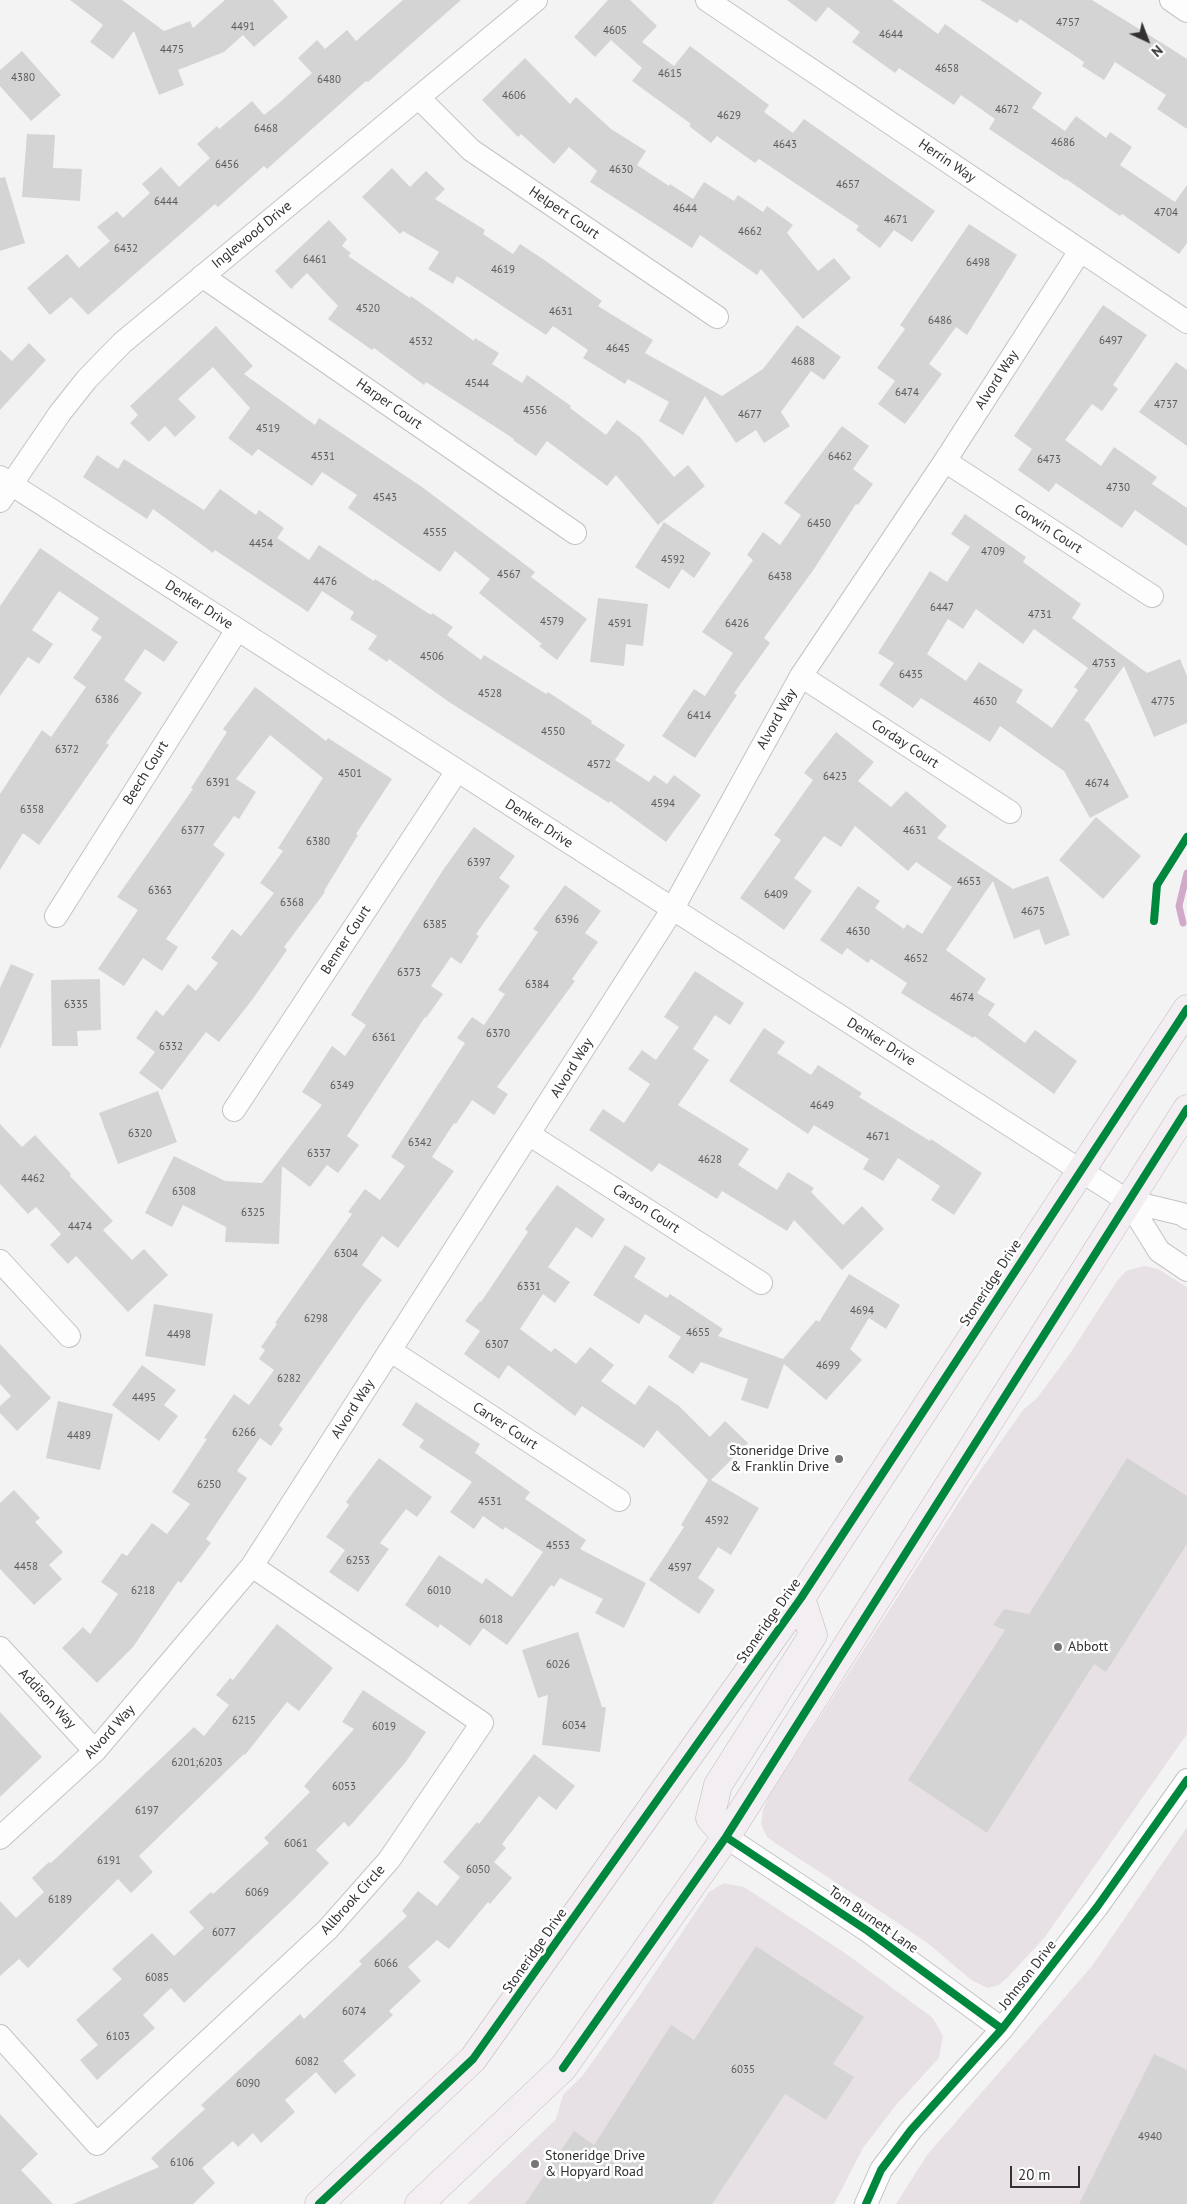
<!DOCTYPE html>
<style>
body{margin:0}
#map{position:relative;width:1187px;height:2204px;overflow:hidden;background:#f4f3f4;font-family:"PT Sans",sans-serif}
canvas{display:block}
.north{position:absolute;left:1122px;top:15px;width:50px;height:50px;-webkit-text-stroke:4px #fff;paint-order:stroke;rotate:137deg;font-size:14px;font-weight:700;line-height:20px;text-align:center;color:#333132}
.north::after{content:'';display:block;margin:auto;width:18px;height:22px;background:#333132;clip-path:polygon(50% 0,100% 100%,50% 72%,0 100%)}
.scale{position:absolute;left:1010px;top:2166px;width:70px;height:22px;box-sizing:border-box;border:2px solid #333132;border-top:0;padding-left:6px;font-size:15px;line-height:18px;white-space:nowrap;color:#333132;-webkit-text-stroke:4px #fff;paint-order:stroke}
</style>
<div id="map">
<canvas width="1187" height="2204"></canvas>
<div class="north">N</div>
<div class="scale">20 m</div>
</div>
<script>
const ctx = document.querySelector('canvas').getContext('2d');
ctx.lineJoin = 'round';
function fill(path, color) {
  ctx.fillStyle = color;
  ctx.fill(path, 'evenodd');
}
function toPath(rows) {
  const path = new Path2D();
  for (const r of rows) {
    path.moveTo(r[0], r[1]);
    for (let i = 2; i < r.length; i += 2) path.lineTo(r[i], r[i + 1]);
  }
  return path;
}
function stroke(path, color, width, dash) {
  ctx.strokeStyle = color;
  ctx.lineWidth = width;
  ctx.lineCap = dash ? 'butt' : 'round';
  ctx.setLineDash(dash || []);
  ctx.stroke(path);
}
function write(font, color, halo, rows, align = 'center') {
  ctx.font = font + ' "PT Sans",sans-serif';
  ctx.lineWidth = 5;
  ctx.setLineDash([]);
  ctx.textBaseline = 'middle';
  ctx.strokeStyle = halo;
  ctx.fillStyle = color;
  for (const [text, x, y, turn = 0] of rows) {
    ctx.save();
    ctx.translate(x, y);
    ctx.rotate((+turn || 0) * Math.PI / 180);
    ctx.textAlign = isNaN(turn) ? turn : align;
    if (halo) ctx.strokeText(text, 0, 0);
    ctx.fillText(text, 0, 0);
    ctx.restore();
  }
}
const built = toPath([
 [1144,1266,1158,1269,1187,1287,1187,1734,1045,1937,1009,1976,999,1985,988,1988,971,1980,930,1945,892,1919,778,1845,767,1837,761,1824,763,1810,769,1796,968,1488,1023,1410,1037,1398,1069,1355,1117,1281,1126,1271],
 [1187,1827,1187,2204,896,2204,927,2155,1092,1966],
 [724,1883,744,1887,845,1953,933,2018,943,2036,939,2058,896,2105,863,2148,834,2204,467,2204,556,2119,563,2095,583,2075,640,1995,709,1892]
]);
const stream = toPath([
 [1183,923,1179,906,1187,873]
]);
const building = toPath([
 [70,0,122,0,164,31,190,21,193,28,225,0,273,0,288,17,254,47,243,35,224,52,178,70,184,85,159,95,134,31,113,59,90,42,103,25],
 [403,0,461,0,368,82,366,81,267,169,264,166,218,207,215,204,88,315,71,297,50,315,27,288,67,254,79,268,110,241,97,227,117,211,123,218,150,193,142,184,161,167,179,187,210,158,197,144,217,126,219,129,252,101,264,115,278,104,312,73,298,58,317,40,325,49,347,30,356,41],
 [608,0,630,0,657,26,642,42,674,66,690,46,769,105,764,112,793,133,804,119,935,211,912,242,894,230,880,248,856,230,859,226,759,159,755,163,717,136,711,143,689,126,691,124,632,81,642,68,611,40,595,57,574,37],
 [787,0,892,0,938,34,945,24,1042,93,1032,108,1065,131,1076,116,1106,138,1110,132,1132,147,1120,165,1175,202,1187,185,1187,243,1179,254,1122,214,1120,216,1066,179,1065,180,989,129,995,119,961,95,954,105,899,68,895,73,852,42,860,32,828,7,816,22],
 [980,0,1092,0,1170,48,1187,59,1187,129,1157,109,1166,95,1115,62,1104,80,1082,66,1084,62,1020,19,1017,23],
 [22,51,61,95,31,121,0,86,0,70],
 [525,58,570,104,576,97,611,129,646,151,637,165,669,186,670,184,693,199,704,182,734,201,738,195,763,212,767,206,793,225,787,233,818,271,834,258,851,278,803,319,761,269,757,275,700,235,692,248,590,182,597,171,569,147,554,164,521,134,518,137,482,100],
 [27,134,55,135,53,168,82,169,80,201,22,197],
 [392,168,410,187,426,171,445,189,435,199,485,230,483,234,513,254,520,244,543,259,602,301,598,306,653,340,645,353,722,396,763,369,797,325,841,357,824,380,811,371,781,412,790,426,764,443,756,430,736,443,705,396,683,435,659,421,669,402,628,379,625,384,583,358,588,350,553,326,546,335,457,276,453,284,428,269,439,252,403,231,400,234,362,197],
 [5,177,25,243,0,251,0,178],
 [329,220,347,239,342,246,351,253,348,256,410,298,411,296,474,341,475,338,499,353,492,364,522,383,527,375,571,406,570,408,606,435,617,420,640,437,674,477,688,465,705,486,658,525,616,475,607,486,547,441,536,456,513,440,514,439,426,382,424,385,374,348,372,350,328,319,338,306,307,273,291,289,275,271],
 [969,224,1017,255,967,335,956,327,929,364,942,374,905,424,878,404,895,381,877,368,905,329,900,325],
 [1103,305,1147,335,1113,385,1118,389,1102,411,1092,404,1065,440,1101,466,1114,447,1157,477,1152,484,1187,508,1187,546,1135,510,1122,528,1056,483,1049,492,1018,470,1032,449,1014,436],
 [216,326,253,366,244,374,315,425,319,418,422,487,535,572,531,577,587,619,557,660,539,646,542,644,479,593,490,579,455,551,440,572,348,508,357,495,322,472,312,486,258,449,252,456,228,438,250,408,213,367,178,399,196,417,175,437,165,426,149,442,130,423,138,415,130,406],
 [29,343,46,360,0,410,0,350,12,361],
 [1176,362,1187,370,1187,446,1139,412],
 [842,426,869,446,853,469,873,484,858,505,856,504,814,569,764,638,770,643,734,693,737,695,695,758,662,736,694,689,705,696,733,653,702,632,753,560,747,555,763,532,780,545,801,515,784,503],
 [97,455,118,469,124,459,204,510,220,489,256,515,259,510,284,528,277,538,309,560,319,545,374,581,375,579,431,615,432,613,453,627,447,635,481,660,484,655,546,694,548,692,592,721,591,723,625,745,615,760,649,782,654,775,667,784,674,775,701,795,666,842,610,801,609,803,449,702,389,659,387,662,368,649,377,636,350,619,354,612,322,591,308,612,215,550,213,553,153,509,147,519,83,477],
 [965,514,1026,557,1023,562,1081,604,1072,618,1147,673,1180,659,1187,676,1187,723,1154,737,1124,666,1084,720,1089,723,1129,797,1090,818,1064,771,1000,726,990,742,921,698,913,708,879,685,894,663,878,653,930,571,947,582,970,547,951,534],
 [976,609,1023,644,1034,629,1088,668,1074,687,1078,690,1052,728,1016,702,1023,690,979,662,966,681,927,654,948,619,963,629],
 [664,522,711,553,694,578,682,569,669,589,635,567],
 [40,548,178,642,164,662,145,649,124,680,142,693,106,743,109,745,39,845,23,833,0,870,0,794,42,730,51,737,86,687,73,678,102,637,91,630,99,618,59,591,32,630,53,644,39,664,28,657,0,696,0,606],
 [598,598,648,604,643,646,626,644,624,666,590,662],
 [255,687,326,741,328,738,392,779,356,834,358,835,324,891,325,892,284,947,287,950,252,1000,219,1042,206,1032,162,1090,139,1073,155,1052,136,1038,156,1010,163,1016,188,984,196,991,218,963,211,958,232,929,241,936,274,893,260,883,283,851,278,848,323,778,270,735,236,779,256,792,239,819,234,816,213,845,225,854,166,939,178,947,162,971,143,958,124,986,98,969,138,910,117,897,193,789,191,788,227,732,223,729],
 [836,732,874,762,858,781,891,807,906,791,947,826,937,838,1013,889,1048,876,1070,935,1045,945,1039,929,1014,939,993,881,946,950,986,979,977,993,995,1004,988,1015,1025,1043,1035,1030,1077,1061,1054,1094,974,1036,973,1038,901,993,907,983,871,959,868,963,847,948,842,955,820,940,858,886,880,901,875,908,904,929,907,924,922,934,952,887,916,862,908,871,855,826,841,847,824,836,794,878,812,891,784,930,740,898,781,840,774,835,813,780,804,773],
 [1096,817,1141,856,1103,899,1059,860],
 [474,827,515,856,499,878,510,886,476,934,479,936,461,964,451,957,431,986,443,994,426,1018,425,1017,347,1136,359,1145,338,1173,327,1165,310,1187,282,1166,279,1244,225,1242,226,1227,183,1205,172,1227,145,1213,174,1156,225,1181,262,1183,322,1105,302,1092,332,1046,345,1056,366,1025,351,1015,443,870],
 [565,885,601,911,585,933,598,942,572,979,575,981,497,1087,508,1094,494,1115,472,1100,456,1124,454,1123,432,1157,454,1171,398,1248,382,1236,362,1265,382,1280,365,1302,279,1425,283,1429,271,1446,260,1438,237,1471,247,1478,206,1539,211,1543,181,1583,178,1581,133,1647,97,1683,62,1648,83,1627,90,1634,118,1594,101,1582,122,1553,127,1556,152,1523,167,1534,190,1504,172,1492,207,1439,204,1438,234,1394,249,1405,274,1370,259,1359,265,1350,261,1347,277,1324,275,1323,352,1214,348,1212,365,1189,380,1200,405,1166,391,1157,465,1043,457,1038,472,1017,484,1025,505,994,498,990,538,932,533,929],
 [11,964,34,974,0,1049,0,988],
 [695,971,744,1003,730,1025,715,1015,693,1049,709,1060,678,1105,749,1149,738,1165,777,1190,788,1172,814,1188,811,1192,843,1225,862,1206,884,1229,842,1270,794,1220,787,1231,722,1191,717,1199,659,1163,652,1172,589,1130,603,1109,624,1123,650,1084,628,1069,642,1050,656,1060,679,1027,664,1017],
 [100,979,101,1030,77,1031,78,1046,52,1046,51,980],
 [764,1028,785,1042,777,1053,811,1075,818,1065,862,1093,859,1097,930,1141,931,1139,982,1173,954,1215,931,1200,940,1186,898,1158,883,1181,863,1169,869,1159,814,1125,808,1134,729,1081],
 [158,1091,177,1142,118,1164,99,1113],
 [0,1124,22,1147,35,1135,71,1174,70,1176,113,1221,103,1230,132,1260,144,1249,168,1275,128,1312,76,1256,68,1264,50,1245,61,1234,36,1207,28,1214,0,1184],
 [557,1185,605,1219,592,1238,576,1227,548,1267,570,1282,555,1303,543,1294,520,1329,551,1352,555,1348,576,1364,590,1347,614,1365,601,1381,635,1405,649,1385,679,1406,710,1437,725,1421,748,1443,711,1480,759,1508,731,1555,718,1547,698,1578,715,1590,699,1614,649,1580,684,1527,681,1525,708,1480,657,1430,644,1448,582,1406,575,1416,508,1365,499,1379,464,1354,480,1331,465,1321,480,1301,481,1302,528,1232,525,1229],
 [625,1245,646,1258,634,1277,667,1298,670,1294,723,1329,718,1336,783,1359,816,1320,819,1322,849,1274,900,1305,886,1329,869,1318,850,1349,862,1360,826,1400,784,1364,768,1409,741,1400,748,1379,701,1362,693,1374,668,1357,681,1337,645,1314,639,1324,593,1295],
 [154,1304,213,1314,205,1366,145,1356],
 [0,1344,51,1398,17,1431,0,1413,0,1406,11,1396,0,1384],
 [142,1365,176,1390,164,1405,178,1416,159,1441,112,1405],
 [58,1401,113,1414,100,1470,46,1458],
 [416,1402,480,1444,475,1453,530,1492,525,1499,586,1540,580,1549,646,1583,624,1628,595,1613,603,1599,560,1578,554,1587,551,1585,507,1645,483,1628,470,1646,440,1624,438,1628,405,1605,439,1555,482,1584,486,1578,512,1597,543,1552,505,1527,503,1530,483,1516,474,1529,450,1512,472,1482,419,1447,424,1440,402,1425],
 [379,1458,432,1497,417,1517,406,1509,380,1543,389,1549,358,1592,329,1572,345,1550,326,1537,349,1505,346,1502],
 [1127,1458,1187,1496,1187,1544,1106,1672,1094,1664,987,1833,908,1780,1005,1630,993,1625,1004,1609,1029,1614],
 [14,1490,40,1518,35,1522,63,1552,49,1565,62,1579,34,1605,0,1569,0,1503],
 [277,1624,333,1668,299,1711,287,1702,245,1755,244,1754,139,1856,153,1872,131,1893,118,1879,28,1968,19,1959,0,1976,0,1901,16,1918,44,1892,32,1878,49,1862,51,1863,194,1727,204,1736,229,1705,216,1695,230,1678,233,1680],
 [578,1632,602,1707,606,1707,600,1752,542,1745,548,1695,538,1698,522,1650],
 [363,1690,426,1732,405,1763,349,1827,344,1822,316,1850,329,1863,295,1898,184,2003,171,1988,143,2015,155,2028,97,2080,80,2060,98,2045,76,2020,122,1979,112,1969,152,1933,174,1956,204,1928,189,1912,211,1892,213,1894,269,1843,264,1838,310,1792,304,1786,354,1729,342,1722],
 [0,1712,42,1757,0,1797],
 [534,1754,575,1786,556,1810,539,1796,502,1844,506,1848,494,1862,512,1878,490,1904,488,1902,449,1949,437,1940,408,1967,421,1981,389,2011,393,2015,343,2061,356,2075,335,2094,316,2072,285,2100,295,2112,261,2143,253,2133,238,2147,233,2141,202,2168,215,2183,193,2204,73,2204,159,2167,151,2158,205,2109,201,2105,300,2014,304,2019,362,1964,359,1961,407,1916,402,1911,418,1891,437,1906,460,1877,443,1862,477,1822,479,1824],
 [756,1946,864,2017,833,2064,854,2077,826,2120,785,2094,712,2204,525,2204,574,2131,594,2145,671,2025,694,2040],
 [1154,2054,1187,2070,1187,2204,1079,2204],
 [0,2114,38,2154,21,2170,53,2204,0,2204]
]);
const minor = toPath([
 [707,0,1187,322],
 [1171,0,1187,11],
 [419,98,471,150,717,317],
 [202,276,575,533],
 [945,461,1152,596],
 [0,477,1128,1201,1182,1214,1187,1218],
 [0,501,60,413,87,379,122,343,536,0],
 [801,676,1010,812],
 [56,916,237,630],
 [234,1110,457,771],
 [530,1135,761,1283],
 [1128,1201,1159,1251,1187,1270],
 [0,1261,69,1336],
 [391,1351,619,1500],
 [0,1648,95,1751],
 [726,1837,868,1931,1002,2029],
 [0,1838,95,1751,252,1566,672,910,801,676,945,461,1080,251],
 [0,2036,97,2144,328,1929,389,1860,482,1723,252,1566],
 [866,2204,881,2170,911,2130,1002,2029,1097,1907,1187,1780]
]);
const major = toPath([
 [726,1837,710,1818,718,1785,813,1635,801,1598],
 [319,2204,473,2059,801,1598,1187,1009],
 [419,2204,563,2068,726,1837,1187,1109]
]);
const cycleway = toPath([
 [1154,921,1157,885,1187,837],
 [726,1837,868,1931,1002,2029],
 [563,2068,726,1837,1187,1109],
 [319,2204,473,2059,801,1598,1187,1009],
 [866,2204,881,2170,911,2130,1002,2029,1097,1907,1187,1780]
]);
const markers = [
 [839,1459,5,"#777576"],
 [1058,1647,5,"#777576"],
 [535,2164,5,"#777576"]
];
const numberNames = [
 ["4757",1068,23],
 ["4491",243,27],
 ["4605",615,31],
 ["4644",891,35],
 ["4475",172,50],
 ["4658",947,69],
 ["4615",670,74],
 ["4380",23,78],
 ["6480",329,80],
 ["4606",514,96],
 ["4672",1007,110],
 ["4629",729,116],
 ["6468",266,129],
 ["4686",1063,143],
 ["4643",785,145],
 ["6456",227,165],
 ["4630",621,170],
 ["4657",848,185],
 ["6444",166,202],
 ["4644",685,209],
 ["4704",1166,213],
 ["4671",896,220],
 ["4662",750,232],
 ["6432",126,249],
 ["6461",315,260],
 ["6498",978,263],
 ["4619",503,270],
 ["4520",368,309],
 ["4631",561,312],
 ["6486",940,321],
 ["6497",1111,341],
 ["4532",421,342],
 ["4645",618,349],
 ["4688",803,362],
 ["4544",477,384],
 ["6474",907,393],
 ["4737",1166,405],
 ["4556",535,411],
 ["4677",750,415],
 ["4519",268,429],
 ["4531",323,457],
 ["6462",840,457],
 ["6473",1049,460],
 ["4730",1118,488],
 ["4543",385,498],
 ["6450",819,524],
 ["4555",435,533],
 ["4454",261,544],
 ["4709",993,552],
 ["4592",673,560],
 ["4567",509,575],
 ["6438",780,577],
 ["4476",325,582],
 ["6447",942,608],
 ["4731",1040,615],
 ["4579",552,622],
 ["4591",620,624],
 ["6426",737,624],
 ["4506",432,657],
 ["4753",1104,664],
 ["6435",911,675],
 ["4528",490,694],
 ["6386",107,700],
 ["4630",985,702],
 ["4775",1163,702],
 ["6414",699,716],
 ["4550",553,732],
 ["6372",67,750],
 ["4572",599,765],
 ["4501",350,774],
 ["6423",835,777],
 ["6391",218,783],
 ["4674",1097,784],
 ["4594",663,804],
 ["6358",32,810],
 ["6377",193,831],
 ["4631",915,831],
 ["6380",318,842],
 ["6397",479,863],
 ["4653",969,882],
 ["6363",160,891],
 ["6409",776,895],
 ["6368",292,903],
 ["4675",1033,912],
 ["6396",567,920],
 ["6385",435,925],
 ["4630",858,932],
 ["4652",916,959],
 ["6373",409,973],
 ["6384",537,985],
 ["4674",962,998],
 ["6335",76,1005],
 ["6370",498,1034],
 ["6361",384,1038],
 ["6332",171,1047],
 ["6349",342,1086],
 ["4649",822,1106],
 ["6320",140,1134],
 ["4671",878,1137],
 ["6342",420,1143],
 ["6337",319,1154],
 ["4628",710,1160],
 ["4462",33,1179],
 ["6308",184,1192],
 ["6325",253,1213],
 ["4474",80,1227],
 ["6304",346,1254],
 ["6331",529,1287],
 ["4694",862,1311],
 ["6298",316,1319],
 ["4655",698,1333],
 ["4498",179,1335],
 ["6307",497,1345],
 ["4699",828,1366],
 ["6282",289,1379],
 ["4495",144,1398],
 ["6266",244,1433],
 ["4489",79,1436],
 ["6250",209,1485],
 ["4531",490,1502],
 ["4592",717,1521],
 ["4553",558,1546],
 ["6253",358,1561],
 ["4458",26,1567],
 ["4597",680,1568],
 ["6218",143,1591],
 ["6010",439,1591],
 ["6018",491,1620],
 ["6026",558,1665],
 ["6215",244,1721],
 ["6034",574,1726],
 ["6019",384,1727],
 ["6201;6203",197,1763],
 ["6053",344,1787],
 ["6197",147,1811],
 ["6061",296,1844],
 ["6191",109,1861],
 ["6050",478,1870],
 ["6069",257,1893],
 ["6189",60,1900],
 ["6077",224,1933],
 ["6066",386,1964],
 ["6085",157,1978],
 ["6074",354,2012],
 ["6103",118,2037],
 ["6082",307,2062],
 ["6035",743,2070],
 ["6090",248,2084],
 ["4940",1150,2137],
 ["6106",182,2163]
];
const streetNames = [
 ["Herrin Way",947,161,34],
 ["Helpert Court",564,213,34],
 ["Inglewood Drive",252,235,-39],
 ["Alvord Way",997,380,-57],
 ["Harper Court",389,404,35],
 ["Corwin Court",1048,529,33],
 ["Denker Drive",199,605,33],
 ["Alvord Way",777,719,-61],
 ["Corday Court",905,744,33],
 ["Beech Court",146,773,-58],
 ["Denker Drive",539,824,33],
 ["Benner Court",346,940,-57],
 ["Denker Drive",881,1042,32],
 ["Alvord Way",572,1068,-58],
 ["Carson Court",646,1209,33],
 ["Stoneridge Drive",991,1283,-57],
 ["Alvord Way",353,1409,-57],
 ["Carver Court",505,1426,33],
 ["Stoneridge Drive",769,1621,-55],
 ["Addison Way",47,1699,47],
 ["Alvord Way",110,1732,-48],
 ["Allbrook Circle",353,1900,-48],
 ["Tom Burnett Lane",873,1920,35],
 ["Stoneridge Drive",535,1951,-55],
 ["Johnson Drive",1028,1975,-52]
];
const poiNames = [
 ["Stoneridge Drive",829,1451,"right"],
 ["& Franklin Drive",829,1467,"right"],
 ["Abbott",1068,1647],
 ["Stoneridge Drive",545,2156],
 ["& Hopyard Road",545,2172]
];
fill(built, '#e7e1e6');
stroke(stream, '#d1aaca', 7);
fill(building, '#d5d4d5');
stroke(minor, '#c4c3c4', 24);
stroke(major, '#c1b8c0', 29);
stroke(minor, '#fdfdfd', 22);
stroke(major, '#f3eef2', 28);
stroke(cycleway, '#00873e', 8);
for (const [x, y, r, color] of markers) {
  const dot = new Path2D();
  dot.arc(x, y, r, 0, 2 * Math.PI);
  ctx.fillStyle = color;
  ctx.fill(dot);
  stroke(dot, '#fff', 2);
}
write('11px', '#5c5a5b', null, numberNames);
write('14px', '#333132', '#fff', streetNames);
write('14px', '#333132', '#fff', poiNames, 'left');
</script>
